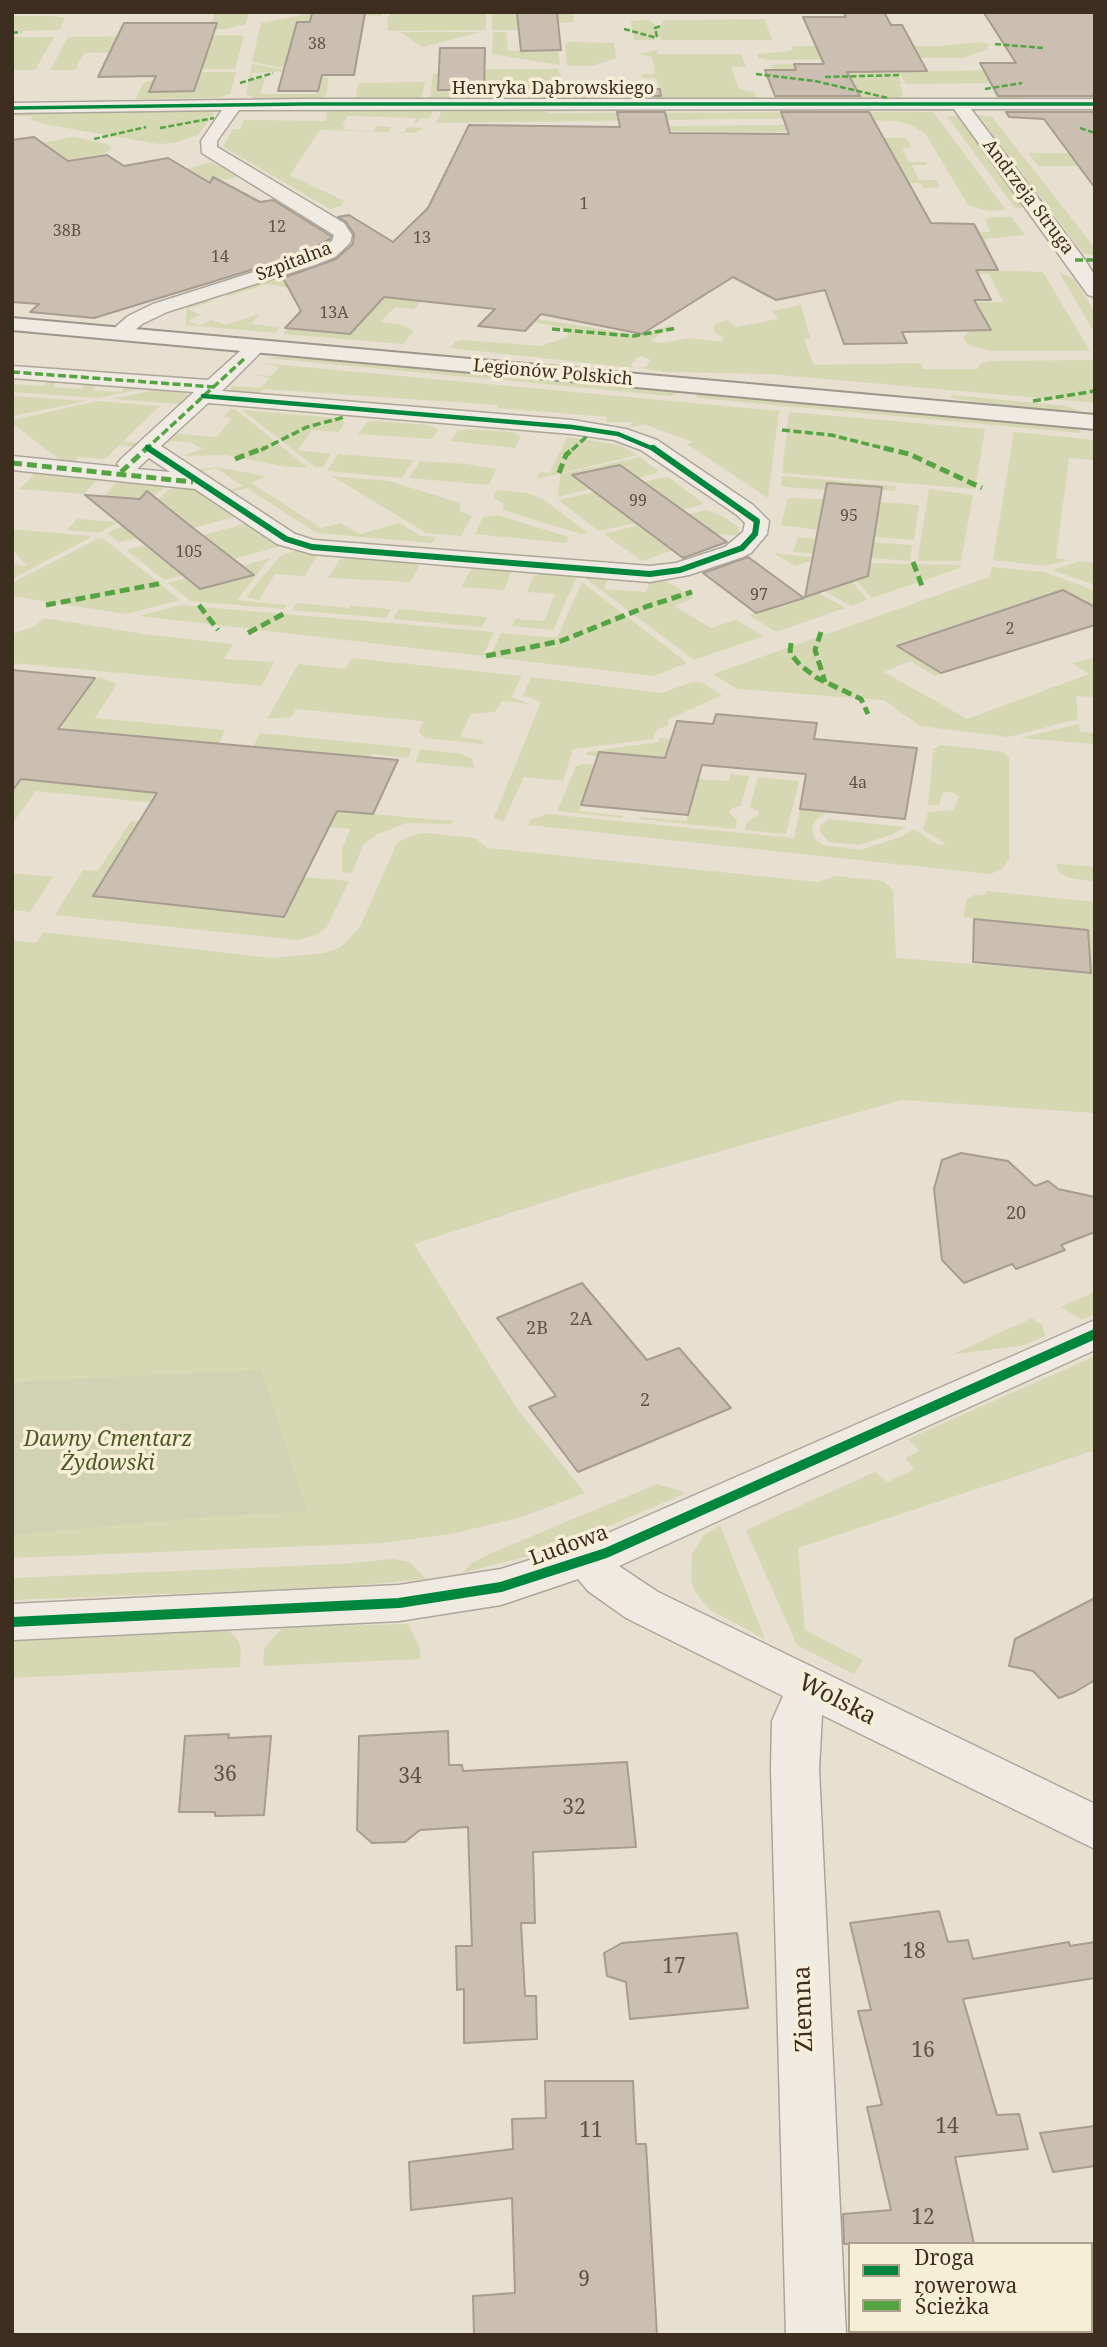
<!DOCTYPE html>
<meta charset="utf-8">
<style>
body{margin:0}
#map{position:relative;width:1107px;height:2347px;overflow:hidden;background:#e7e0d1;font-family:"Noto Serif",serif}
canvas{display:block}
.frame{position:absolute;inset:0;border:14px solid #3d2e20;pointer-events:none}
.legend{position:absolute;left:848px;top:2242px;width:245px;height:91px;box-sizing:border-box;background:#f7eed8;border:2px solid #ada18e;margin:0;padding:9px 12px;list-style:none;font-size:21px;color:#3d2e20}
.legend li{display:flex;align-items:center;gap:14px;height:35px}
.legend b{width:35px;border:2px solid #ada18e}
</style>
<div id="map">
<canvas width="1107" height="2347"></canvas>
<div class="frame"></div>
<ul class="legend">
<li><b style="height:9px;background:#00873e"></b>Droga rowerowa</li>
<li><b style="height:9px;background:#54a441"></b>Ścieżka</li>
</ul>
</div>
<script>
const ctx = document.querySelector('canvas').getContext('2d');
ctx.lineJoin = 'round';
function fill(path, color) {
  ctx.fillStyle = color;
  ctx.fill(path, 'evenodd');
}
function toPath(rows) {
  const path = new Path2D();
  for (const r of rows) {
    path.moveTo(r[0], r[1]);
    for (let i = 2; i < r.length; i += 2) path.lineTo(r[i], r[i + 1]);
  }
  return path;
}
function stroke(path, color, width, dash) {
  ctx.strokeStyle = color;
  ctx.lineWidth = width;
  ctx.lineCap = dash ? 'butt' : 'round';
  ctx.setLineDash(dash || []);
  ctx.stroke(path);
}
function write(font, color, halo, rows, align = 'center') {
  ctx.font = font + ' "Noto Serif",serif';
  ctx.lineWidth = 7;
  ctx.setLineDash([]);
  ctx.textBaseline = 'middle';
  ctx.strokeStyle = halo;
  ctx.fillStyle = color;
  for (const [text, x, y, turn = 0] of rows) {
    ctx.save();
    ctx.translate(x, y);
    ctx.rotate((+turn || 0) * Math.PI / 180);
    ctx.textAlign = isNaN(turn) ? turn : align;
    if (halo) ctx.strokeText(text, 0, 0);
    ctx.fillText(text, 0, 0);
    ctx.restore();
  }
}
const green = toPath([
 [215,12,249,12,246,24,226,29,178,29,216,26,217,23,212,23],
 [318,12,382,12,381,16,312,13,294,70,252,62,261,23],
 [388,12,486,12,486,30,388,31,387,17,391,16],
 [492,12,573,12,574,22,558,23,557,13,517,14,519,30,492,30],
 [12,16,54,16,65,18,59,30,12,31],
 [765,19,772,40,661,40,660,37,655,37,655,40,634,40,631,21,650,20,656,26,662,25,662,21,664,20],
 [400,32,481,32,422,47],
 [493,32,506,32,508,51,549,50,557,40,560,65,492,54],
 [239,35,244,36,235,69,189,69,139,52,84,53,75,70,50,70,68,37],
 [12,37,54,37,35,70,12,70],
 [570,42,614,43,616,58,592,66,567,66,565,44],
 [979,42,989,44,987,49,964,58,873,57,869,59,768,60,759,58,757,54,784,52,793,50,792,46,941,46],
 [657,50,658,54,741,54,746,67,731,67,739,89,755,92,756,98,649,99,646,93,661,93,656,78,642,78,642,74,655,74,652,57,638,54],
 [252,64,291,71,252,73,251,78,265,78,261,94,316,94,321,76,328,78,327,93,323,98,255,99,246,94],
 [781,64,794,64,798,72,1041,70,1012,81,1021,98,998,99,989,83,906,84,901,75,898,75,902,84,899,84,903,93,901,98,775,98,764,74,775,74,771,65],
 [485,69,558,69,561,77,504,99,430,98,433,74,439,74,438,90,484,90],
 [202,72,236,72,230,94,217,98,136,99,143,83,155,79,150,92,194,91],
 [425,82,422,98,420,99,356,98,358,83],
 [210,110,214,114,198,135,174,143,158,144,49,125,31,120,32,116,12,116,12,112],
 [327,110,434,110,429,119,420,118,417,123,414,123,416,118,348,116,342,125,345,125,343,130,373,131,376,126,391,127,389,132,404,132,407,127,423,128,416,133,320,130,290,175,344,201,341,206,330,209,223,147,233,129,240,129,244,120,325,121],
 [442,110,539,110,550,113,933,112,1006,210,989,211,968,205,926,135,914,126,896,121,822,118,436,123],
 [978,115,992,117,1095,248,1095,256,1083,253],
 [947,116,957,116,1022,204,1021,208,1015,208],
 [796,125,816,132,645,131,645,126],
 [74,137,107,144,112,149,103,154,52,162,161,176,212,162,238,177,133,197,12,148],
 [883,138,906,138,912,148,902,148,909,162,926,162,927,165,912,165,919,180,936,180,940,187,924,188,920,183,908,183],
 [1028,153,1069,153,1078,166,1038,166],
 [993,217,1011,217,1025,235,985,239,990,254,961,232,990,232,985,219],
 [975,270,1043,272,1090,351,993,351,970,346,963,338,969,330,991,329,976,302,1003,302,989,274,941,274],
 [1059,272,1074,279,1095,312,1095,334],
 [288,274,349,282,421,301,414,309,395,307,380,322,399,324,414,331,403,344,283,334,288,328,351,334,376,305,268,284,229,296,224,294],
 [206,300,213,301,188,309,200,315,187,321,200,325,211,320,226,325,259,314,251,324,280,327,275,333,186,325,187,307],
 [801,305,810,338,804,339,814,365,921,363,923,369,978,369,980,364,989,361,1095,360,1095,403,769,374,664,372,639,368,646,367,651,360,642,356,636,358,631,365,633,368,451,348,455,342,462,340,541,346,567,337,568,331,564,328,523,320,526,317,637,335,673,325,650,341,661,343,690,338,721,342,724,337,715,333,713,328,715,324,727,320,737,327,778,319,772,311],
 [289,356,679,392,671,396,266,358],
 [261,363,779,411,768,498,687,444,693,442,643,424,635,427,629,426,633,422,606,422,607,417,497,408,497,405,263,389,255,398,230,391,231,386,261,388,269,378,251,374,271,376,279,367],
 [50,379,59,379,53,387,81,389,88,381,98,382,93,390,121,392,128,384,155,386,98,398,12,392,12,384,43,386],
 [169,387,188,394,189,397,183,404,111,399],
 [695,393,980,420,1081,429,1080,433,698,398],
 [952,395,1067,406,1078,410,1079,413,1013,407,951,398],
 [12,396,86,401,12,416],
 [98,401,160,406,123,441,141,444,138,447,119,445,105,459,79,457,73,463,63,462,12,423,12,420],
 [231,409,235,409,307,467,287,467,226,455,182,456,202,449,193,443,175,441,162,444,171,433,216,437,232,419,223,417],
 [242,410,336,418,345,422,339,432,312,430,298,450,331,454,323,467,315,467],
 [789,412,985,429,975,489,782,473],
 [378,421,429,425,438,430,432,439,358,434,367,422],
 [468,429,512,432,521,436,515,448,451,441,457,431],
 [1014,432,1095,440,1095,460,1069,458,1056,558,1068,560,1045,566,993,560],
 [567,437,620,445,638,455,536,479,540,472,550,473],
 [338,454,413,460,402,478,327,471],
 [640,457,657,470,657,473,637,478,619,465,574,475,591,489,557,497,561,474],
 [420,461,466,464,496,469,489,485,409,478],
 [216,467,266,476,251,483,321,528,341,523,360,534,399,523,421,536,436,537,432,543,317,533,247,488,228,493,225,491,243,486,216,468,196,473,195,470],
 [36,473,83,476,96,481,84,494,19,489],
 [332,476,389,481,460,503,460,511,472,516,461,536,426,533],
 [782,476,896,486,895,491,882,490,882,487,826,490,787,487,781,485],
 [665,477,670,478,704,504,682,510,643,482],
 [123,481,169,484,119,522,99,533,67,530,77,519,115,522,133,499,104,496,115,484],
 [177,484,191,486,238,516,193,528,176,514,125,527,137,538,119,542,107,533,124,525],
 [929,489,973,495,961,561,917,561],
 [497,490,528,493,543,499,588,533,581,534,503,510,503,503,493,498],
 [595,492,636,523,599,531,558,500],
 [788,498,824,499,818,530,781,525],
 [880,502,919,505,914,540,874,537],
 [707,510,724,517,738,527,741,536,718,534,642,561,604,534,639,525,661,541,709,530,688,514],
 [497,515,569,537,566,543,475,534,483,517],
 [248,523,281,546,234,559,203,535],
 [12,529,90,536,91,537,12,579,12,565,27,566,12,549],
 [798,537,816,539,814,552,871,556,874,542,912,545,910,561,793,552],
 [99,538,103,538,180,600,126,614,12,596,12,583],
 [145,545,183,576,164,580,126,550],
 [298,550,319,552,305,576,275,574,259,600,246,597,280,556],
 [773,553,810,557,852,581,867,600,851,606,824,591,848,582,810,561,795,566],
 [352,556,416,561,419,567,410,582,328,578,340,559],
 [270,558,237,600,287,605,284,609,190,601,168,583,186,578,200,589,253,575,242,566],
 [818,558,864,563,961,565,960,568,872,598,856,580],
 [1080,561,1095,563,1095,585,1051,570],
 [479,567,511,572,504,590,462,587,470,570],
 [992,567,1044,572,1093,590,1095,605,1065,590,898,647,941,673,935,676,910,661,884,672,967,719,1089,674,1072,663,1095,658,1095,697,1076,696,1078,719,1008,737,920,726,884,700,737,689,713,674,989,577],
 [543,572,578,574,553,630,512,626,515,619,544,621,555,594,527,592,533,577],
 [586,574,609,576,604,589,646,592,651,580,666,581,694,598,674,606,711,628,736,620,764,636,694,660,585,578],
 [582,582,687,663,654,676,490,657,501,633,557,638],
 [819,593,845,608,776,632,749,615],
 [297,603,349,608,351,606,391,609,386,618,292,610],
 [180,605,494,632,483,656,139,616],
 [399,609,487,617,482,627,393,619],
 [45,618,143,634,233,644,224,659,274,662,262,686,12,663,12,634,33,627],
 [352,658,522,676,511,697,530,704,502,701,495,712,471,714,460,737,483,740,484,744,425,738,419,732,423,721,296,709,291,717,267,719,298,664,345,669],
 [100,677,117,684,95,718,225,730,219,743,90,732,81,745,49,741,95,678],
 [531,677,662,693,692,682,701,682,722,695,669,719,667,726,657,729,653,739,573,749,563,781,524,777,503,822,494,817,541,702,523,695],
 [1079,724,1080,732,1095,733,1095,744,1020,738],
 [260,733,412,748,408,758,371,754,369,758,253,747],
 [660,738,671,739,665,758,600,752,598,756,586,755,587,752,658,742],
 [941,745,998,751,1005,753,1009,758,1009,860,1001,870,990,874,528,825,530,820,547,814,794,838,800,809,827,812,817,819,812,827,814,838,823,845,860,850,901,837,914,829,940,846,945,843,923,830,928,812,953,810,959,797,952,792,943,792,939,805,928,805,933,753,937,751,932,750],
 [421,749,462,754,472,759,474,768,415,762],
 [584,764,595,765,579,811,623,816,622,818,557,811,576,766],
 [28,766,55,783,186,795,156,803,36,791,12,824,12,788],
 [731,774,749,776,741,806,732,808,729,812,737,821,735,829,639,819,640,817,686,821,698,779,729,781],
 [758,777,799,781,786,834,745,830,747,822,759,815,758,811,750,807],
 [222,799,405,817,453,821,452,824,406,823,376,835,363,845,352,873,342,872,342,849,350,829,211,816],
 [829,819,905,827,891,835,859,845,829,842,820,832,820,826],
 [131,821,151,823,163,832,134,829,94,896,284,917,304,877,349,881,327,927,316,935,298,940,55,915,83,870,98,871],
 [426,833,475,838,487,848,818,882,835,876,883,881,893,890,896,958,1090,973,1087,930,963,917,967,899,974,895,985,895,986,891,1095,902,1095,1113,902,1100,579,1191,414,1244,518,1410,585,1493,522,1517,451,1534,383,1543,12,1558,12,940,36,943,43,932,272,958,325,953,341,947,360,927,397,843,410,836],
 [1056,864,1095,867,1095,882,1066,877,1059,872],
 [12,873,53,877,30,912,12,910],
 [1095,1292,1095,1314,1082,1320,1061,1307],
 [1032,1318,1043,1326,1045,1336,1024,1345,951,1355],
 [1095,1356,1095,1450,798,1548,805,1630,863,1660,854,1674,797,1645,746,1530,875,1472,888,1482,914,1469,905,1458,919,1451,908,1439],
 [657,1484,682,1491,684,1494,552,1550,462,1573,472,1563,489,1554],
 [720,1525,765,1639,710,1610,695,1592,691,1580,692,1554,704,1535],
 [394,1559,410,1562,426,1579,338,1587,12,1600,12,1578,339,1564],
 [408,1624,419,1646,421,1659,263,1666,264,1648,283,1627],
 [229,1631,238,1640,241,1650,240,1667,12,1678,12,1641]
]);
const cemetery = toPath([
 [261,1370,307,1511,207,1517,12,1535,12,1382]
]);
const building = toPath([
 [843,12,884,12,891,25,902,25,927,71,847,72,860,96,775,96,765,70,796,70,794,64,824,64,803,17,846,17,843,12],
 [1095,12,1095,96,998,96,980,63,1016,63,984,13,1095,12],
 [312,13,365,13,354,75,322,75,318,91,278,91,297,22,310,22,312,13],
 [517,13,557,13,561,50,521,51,517,13],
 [124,23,217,23,194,91,149,92,156,76,98,77,124,23],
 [440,48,485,48,484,90,438,90,440,48],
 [612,89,660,89,661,96,614,96,612,89],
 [617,112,665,112,670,133,789,134,781,112,869,112,931,223,974,224,998,270,976,270,991,300,974,300,991,330,902,332,907,343,844,344,825,290,776,300,733,277,642,334,541,314,525,331,478,326,495,309,384,297,350,334,285,328,301,311,283,278,336,259,353,244,354,234,346,222,338,217,349,215,393,242,428,208,469,125,620,127,617,112],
 [1006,112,1095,112,1095,188,1044,119,1009,117,1006,112],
 [34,137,68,161,107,155,124,166,168,158,210,183,213,177,260,202,273,200,331,236,330,239,300,255,94,318,30,312,39,304,12,302,12,140,34,137],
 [620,465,688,514,727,542,683,558,572,475,620,465],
 [827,483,882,487,868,576,805,597,827,483],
 [147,491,193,528,254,575,200,589,85,495,140,499,147,491],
 [748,557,804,598,756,613,703,573,748,557],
 [1063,590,1095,607,1095,625,941,673,897,646,1063,590],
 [12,670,95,678,58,729,398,760,373,814,337,811,284,917,93,896,157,793,21,779,12,791,12,670],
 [716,714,817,723,814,739,917,748,905,819,800,809,806,774,702,765,688,815,581,805,599,752,665,758,677,721,713,724,716,714],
 [974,919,1088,930,1091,973,973,962,974,919],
 [961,1153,1008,1161,1035,1186,1048,1181,1058,1189,1095,1197,1095,1232,1061,1245,1065,1250,1016,1269,1012,1264,964,1283,942,1260,934,1189,942,1160,961,1153],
 [582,1283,647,1360,679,1348,731,1408,578,1472,529,1407,556,1396,497,1318,582,1283],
 [1095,1598,1095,1680,1075,1692,1059,1698,1033,1671,1009,1666,1015,1639,1095,1598],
 [448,1731,449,1765,462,1765,463,1771,627,1762,636,1847,533,1852,535,1923,521,1923,525,1996,536,1996,537,2039,464,2043,464,1989,457,1990,456,1946,472,1946,468,1827,420,1830,405,1842,372,1843,357,1830,359,1736,448,1731],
 [229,1734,228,1738,271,1736,264,1815,215,1816,215,1812,179,1812,185,1736,229,1734],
 [939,1911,948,1942,968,1940,973,1959,1069,1942,1070,1946,1095,1942,1095,1978,963,1999,997,2115,1019,2114,1028,2149,955,2157,974,2244,844,2244,843,2214,891,2210,867,2107,882,2105,858,2011,871,2010,850,1923,939,1911],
 [737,1933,748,2008,630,2019,626,1982,607,1976,604,1953,622,1943,737,1933],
 [545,2081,633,2081,636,2144,646,2144,657,2335,474,2335,473,2296,515,2293,512,2198,411,2210,409,2162,513,2149,512,2119,546,2118,545,2081],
 [1095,2126,1095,2166,1053,2172,1040,2133,1095,2126]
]);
const street = toPath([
 [304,99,1095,99,1095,109,971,109,1085,260,1095,276,1095,297,1088,295,954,109,239,110,217,141,217,147,344,223,352,235,350,243,335,257,315,265,167,312,142,324,126,338,112,338,109,334,112,330,128,316,153,304,301,257,321,249,332,241,334,235,202,153,201,141,222,110,12,113,12,103,304,99],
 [257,340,264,342,267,346,222,391,572,420,626,429,657,440,753,505,769,521,767,534,751,553,743,557,689,575,650,582,312,554,277,544,195,489,12,470,12,456,120,467,117,464,121,459,194,392,12,378,12,366,208,380,250,342,257,340],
 [208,403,572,434,614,440,641,450,737,515,745,523,743,532,725,547,676,563,650,566,314,540,295,534,161,446,208,403],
 [149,458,170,472,137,469,149,458],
 [1095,1320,1095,1350,619,1566,658,1592,1095,1804,1095,1849,822,1715,819,1769,846,2335,786,2335,771,1769,772,1721,783,1696,626,1618,588,1591,578,1579,501,1605,399,1621,12,1640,12,1604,399,1585,501,1569,590,1541,1095,1320]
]);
const secondary = toPath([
 [12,318,1095,415,1095,429,12,330,12,318]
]);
const quietFar2 = toPath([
 [624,29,657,38],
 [12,33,21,32],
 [657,37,655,28,660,26],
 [995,44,1043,48],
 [756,74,815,81,888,98],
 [825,77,900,75],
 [240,83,273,73],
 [985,89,1022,83],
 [160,128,214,118],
 [1080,128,1095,133],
 [94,139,146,127]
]);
const quietFar1 = toPath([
 [1075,260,1095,260],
 [552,329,633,336,677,328],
 [12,372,214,387],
 [1033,401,1095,391],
 [782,430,831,435,891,450],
 [145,450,245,358],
 [261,450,307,427,345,417],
 [572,450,587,436]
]);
const quiet = toPath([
 [884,448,909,454,982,488],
 [235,459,264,448],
 [12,463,193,482],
 [121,472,147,448],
 [559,473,566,455,574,448],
 [913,562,922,586],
 [46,605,163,583],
 [199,605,218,630],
 [821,632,815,650,825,682],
 [248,633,287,612],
 [791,643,790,653,800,665,817,678,861,699,868,714],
 [486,656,561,641,648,606,692,592]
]);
const cyclewayFar3 = toPath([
 [12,108,304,104,1095,104]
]);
const cyclewayFar2 = toPath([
 [203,396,572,427,618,434,656,450],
 [147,447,151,450]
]);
const cyclewayFar1 = toPath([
 [148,448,286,539,312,547,650,574,680,570,742,548,755,534,757,521,653,448]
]);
const cycleway = toPath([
 [12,1622,399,1603,501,1587,606,1553,1095,1334]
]);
const farNumbernames = [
 ["38",317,44],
 ["1",584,204],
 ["12",277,227],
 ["38B",67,231],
 ["13",422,238],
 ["14",220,257],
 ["13A",334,313],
 ["99",638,501],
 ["95",849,516],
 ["105",189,552],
 ["97",759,595],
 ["2",1010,629],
 ["4a",858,783]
];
const farStreetnames = [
 ["Henryka Dąbrowskiego",553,89],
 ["Andrzeja Struga",1028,197,53],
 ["Szpitalna",294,262,-21],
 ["Legionów Polskich",553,373,5]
];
const numberNames = [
 ["20",1016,1214],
 ["2A",581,1320],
 ["2B",537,1329],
 ["2",645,1401]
];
const parkNames = [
 ["Dawny Cmentarz",108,1440],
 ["Żydowski",108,1464]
];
const streetNames = [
 ["Ludowa",569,1546,-20]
];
const nearNumbernames = [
 ["36",225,1775],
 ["34",410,1777],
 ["32",574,1808],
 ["18",914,1952],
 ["17",674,1967],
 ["16",923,2051],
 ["14",947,2127],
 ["11",591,2131],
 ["12",923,2218],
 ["9",584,2280]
];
const nearStreetnames = [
 ["Wolska",837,1700,27],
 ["Ziemna",804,2009,-92]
];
fill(green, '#d6d7b3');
fill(cemetery, '#d1d1b3');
fill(building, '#cbbfb2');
stroke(building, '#a89c90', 2);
stroke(street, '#ada599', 3);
stroke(secondary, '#9c958a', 4);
fill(street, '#efebe3');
fill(secondary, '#efebe3');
stroke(quietFar2, '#54a441', 2.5, [6, 2.5]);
stroke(quietFar1, '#54a441', 3.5, [8, 3.5]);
stroke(quiet, '#54a441', 5, [10, 5]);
stroke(cyclewayFar3, '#00873e', 3.5);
stroke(cyclewayFar2, '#00873e', 4.5);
stroke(cyclewayFar1, '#00873e', 6);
stroke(cycleway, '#00873e', 10);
write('16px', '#605244', null, farNumbernames);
write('18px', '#3d2e20', '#f7eed8', farStreetnames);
write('18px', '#605244', null, numberNames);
write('italic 21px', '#4d5a26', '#f7eed8', parkNames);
write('21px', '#3d2e20', '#f7eed8', streetNames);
write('21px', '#605244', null, nearNumbernames);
write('24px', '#3d2e20', '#f7eed8', nearStreetnames);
</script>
